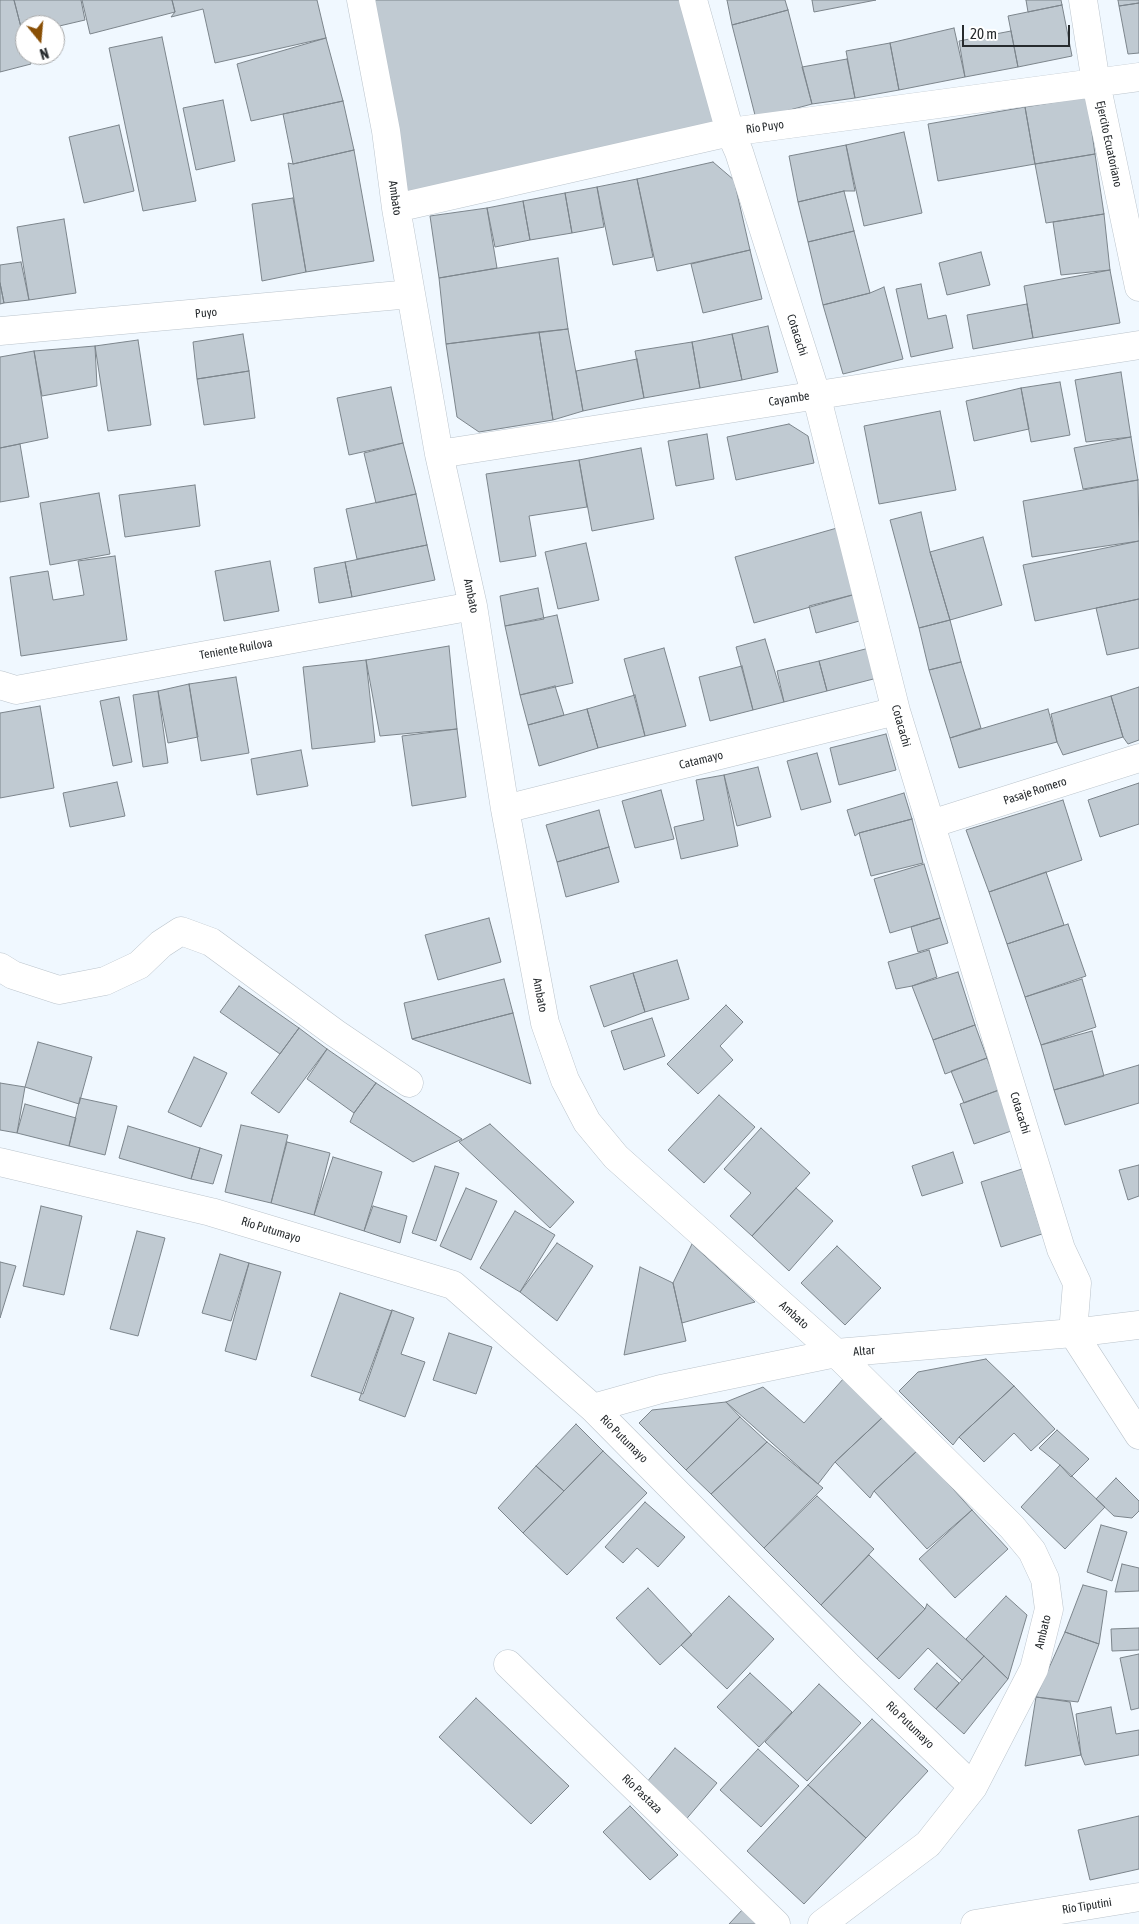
<!DOCTYPE html>
<meta charset="utf-8">
<style>
body{margin:0}
#map{position:relative;width:1139px;height:1924px;overflow:hidden;background:#f0f8ff;font-family:"Asap Condensed",sans-serif}
canvas{display:block}
.north{position:absolute;left:15px;top:15px;width:50px;height:50px;box-sizing:border-box;background:#fff;border:1px solid #a9aaab;border-radius:50%;rotate:163deg;font-size:14px;font-weight:700;line-height:20px;text-align:center;color:#272b2e}
.north::after{content:'';display:block;margin:auto;width:18px;height:22px;background:#894f05;clip-path:polygon(50% 0,100% 100%,50% 72%,0 100%)}
.scale{position:absolute;left:962px;top:25px;width:108px;height:22px;box-sizing:border-box;border:2px solid #272b2e;border-top:0;padding-left:6px;font-size:15px;line-height:18px;white-space:nowrap;color:#272b2e;-webkit-text-stroke:4px #fff;paint-order:stroke}
</style>
<div id="map">
<canvas width="1139" height="1924"></canvas>
<div class="north">N</div>
<div class="scale">20 m</div>
</div>
<script>
const ctx = document.querySelector('canvas').getContext('2d');
ctx.lineJoin = 'round';
function fill(path, color) {
  ctx.fillStyle = color;
  ctx.fill(path, 'evenodd');
}
function toPath(rows) {
  const path = new Path2D();
  for (const r of rows) {
    path.moveTo(r[0], r[1]);
    for (let i = 2; i < r.length; i += 2) path.lineTo(r[i], r[i + 1]);
  }
  return path;
}
function stroke(path, color, width, dash) {
  ctx.strokeStyle = color;
  ctx.lineWidth = width;
  ctx.lineCap = dash ? 'butt' : 'round';
  ctx.setLineDash(dash || []);
  ctx.stroke(path);
}
function write(font, color, halo, rows, align = 'center') {
  ctx.font = font + ' "Asap Condensed",sans-serif';
  ctx.lineWidth = 4.5;
  ctx.setLineDash([]);
  ctx.textBaseline = 'middle';
  ctx.strokeStyle = halo;
  ctx.fillStyle = color;
  for (const [text, x, y, turn = 0] of rows) {
    ctx.save();
    ctx.translate(x, y);
    ctx.rotate((+turn || 0) * Math.PI / 180);
    ctx.textAlign = isNaN(turn) ? turn : align;
    if (halo) ctx.strokeText(text, 0, 0);
    ctx.fillText(text, 0, 0);
    ctx.restore();
  }
}
const building = toPath([
 [0,0,14,0,25,43,25,55,28,55,31,64,0,72,0,0],
 [14,0,81,0,85,20,55,27,55,25,25,25,25,34,23,35,14,0],
 [82,0,172,0,175,12,90,34,82,0],
 [172,0,317,0,326,38,215,63,203,9,171,17,175,12,172,0],
 [370,0,683,0,721,126,403,199,370,0],
 [727,0,785,0,788,10,732,25,727,0],
 [812,0,876,0,814,12,812,0],
 [1026,0,1061,0,1062,5,1028,12,1026,0],
 [1118,0,1139,0,1139,3,1119,6,1118,0],
 [1139,3,1139,53,1128,54,1119,6,1139,3],
 [1062,5,1072,56,1018,67,1008,16,1062,5],
 [788,10,812,104,756,119,732,25,788,10],
 [954,28,965,77,899,90,890,43,954,28],
 [1011,31,1018,67,965,77,959,41,1011,31],
 [162,37,196,201,143,211,109,48,162,37],
 [326,38,343,101,251,121,237,64,326,38],
 [890,43,899,90,855,98,846,51,890,43],
 [847,59,855,98,812,104,802,67,847,59],
 [1087,97,1095,154,1035,164,1025,107,1087,97],
 [223,100,235,161,196,170,183,108,223,100],
 [343,101,354,150,293,164,283,114,343,101],
 [1025,107,1035,164,938,181,928,124,1025,107],
 [119,125,134,191,84,203,69,137,119,125],
 [904,132,922,213,864,226,846,145,904,132],
 [846,145,855,191,844,191,798,202,789,156,846,145],
 [354,150,374,261,306,272,288,163,293,164,354,150],
 [1095,154,1104,214,1046,223,1035,164,1095,154],
 [713,162,734,180,750,250,657,271,637,179,713,162],
 [637,179,653,257,613,265,597,187,637,179],
 [597,187,604,227,572,233,565,193,597,187],
 [844,191,854,231,808,242,798,202,844,191],
 [565,193,572,233,530,240,523,201,565,193],
 [293,198,306,272,262,281,252,204,293,198],
 [523,201,530,240,495,247,487,208,523,201],
 [487,208,497,268,439,278,430,216,487,208],
 [1104,214,1110,270,1061,275,1053,222,1104,214],
 [64,219,76,293,29,300,17,227,64,219],
 [854,231,870,293,823,305,808,242,854,231],
 [750,250,762,299,703,313,691,264,750,250],
 [981,252,990,285,947,295,939,263,981,252],
 [558,258,568,329,446,344,439,278,558,258],
 [21,262,29,300,4,303,0,283,0,265,21,262],
 [1110,270,1120,323,1033,338,1024,286,1110,270],
 [0,283,4,303,0,304,0,283],
 [921,284,928,319,946,315,953,348,911,357,896,289,921,284],
 [884,287,903,359,843,374,823,305,870,293,884,287],
 [1027,304,1033,338,973,349,967,315,1027,304],
 [768,326,778,372,742,380,732,334,768,326],
 [568,329,583,411,553,420,539,332,568,329],
 [539,332,553,420,479,432,457,417,446,344,539,332],
 [243,334,249,371,197,379,193,342,243,334],
 [732,334,742,380,700,388,692,342,732,334],
 [138,340,151,425,108,431,95,346,138,340],
 [692,342,700,388,644,398,635,351,692,342],
 [95,346,97,386,42,396,34,351,95,346],
 [34,351,48,438,0,448,0,357,34,351],
 [637,359,644,398,583,411,576,371,637,359],
 [249,371,255,418,204,425,197,379,249,371],
 [1121,372,1131,437,1086,442,1075,380,1121,372],
 [1060,382,1070,435,1031,442,1021,388,1060,382],
 [391,387,403,443,349,455,337,398,391,387],
 [1021,388,1029,429,974,441,966,401,1021,388],
 [940,411,956,490,879,504,864,426,940,411],
 [789,424,808,436,814,463,736,480,727,437,789,424],
 [707,434,714,479,676,486,668,441,707,434],
 [1131,437,1138,480,1083,489,1074,448,1131,437],
 [403,443,416,494,376,503,364,453,403,443],
 [20,444,29,497,0,502,0,448,20,444],
 [641,448,654,519,592,531,579,460,641,448],
 [579,460,587,507,529,516,536,556,500,562,486,474,579,460],
 [1138,480,1139,541,1032,557,1023,501,1138,480],
 [195,485,200,526,125,537,119,495,195,485],
 [99,493,110,554,50,565,40,503,99,493],
 [416,494,427,545,357,559,346,509,416,494],
 [921,512,930,552,950,620,919,628,890,520,921,512],
 [837,528,856,594,754,623,735,557,837,528],
 [983,537,1002,605,950,620,930,552,983,537],
 [1139,541,1139,599,1035,621,1023,565,1139,541],
 [586,543,599,600,558,609,545,552,586,543],
 [427,545,435,580,352,597,345,562,427,545],
 [115,556,127,640,21,656,10,577,48,571,53,600,84,595,78,561,115,556],
 [270,561,279,611,224,621,215,571,270,561],
 [345,562,352,597,319,603,314,568,345,562],
 [538,588,544,619,505,626,500,596,538,588],
 [856,594,863,620,816,633,809,606,856,594],
 [1139,599,1139,648,1107,655,1096,608,1139,599],
 [557,615,573,683,520,695,505,626,557,615],
 [950,620,961,662,929,670,919,628,950,620],
 [765,639,784,702,753,710,736,647,765,639],
 [449,646,457,729,380,736,366,660,449,646],
 [873,647,881,677,827,691,819,661,873,647],
 [664,648,686,726,645,736,624,659,664,648],
 [366,660,375,742,312,749,303,667,366,660],
 [819,661,827,691,784,702,777,671,819,661],
 [961,662,981,728,950,738,929,670,961,662],
 [742,666,753,710,710,721,699,677,742,666],
 [236,677,249,753,201,761,189,684,236,677],
 [189,684,198,737,168,743,158,691,189,684],
 [555,686,564,715,528,725,520,695,555,686],
 [1139,687,1139,740,1128,744,1123,737,1111,696,1139,687],
 [158,691,168,763,143,767,133,695,158,691],
 [635,695,645,736,598,748,587,709,635,695],
 [1111,696,1123,737,1063,755,1057,742,1051,714,1111,696],
 [119,697,132,762,113,766,100,701,119,697],
 [40,706,54,788,0,798,0,713,40,706],
 [587,709,598,748,539,766,528,725,587,709],
 [1048,709,1057,742,959,768,950,738,1048,709],
 [457,729,466,797,412,806,402,736,457,729],
 [886,734,896,770,839,785,830,748,886,734],
 [301,750,308,786,257,795,251,759,301,750],
 [817,753,831,802,801,810,787,761,817,753],
 [758,767,771,817,737,826,724,775,758,767],
 [724,775,738,846,681,859,674,827,704,820,696,780,724,775],
 [117,782,125,816,70,827,63,793,117,782],
 [1139,783,1139,824,1100,837,1088,800,1139,783],
 [661,790,674,839,635,848,622,801,661,790],
 [904,793,912,819,859,833,855,836,847,810,904,793],
 [1063,800,1082,860,989,892,966,830,1063,800],
 [599,810,609,847,557,862,546,825,599,810],
 [912,819,923,863,871,876,859,833,912,819],
 [609,847,619,882,566,897,557,862,609,847],
 [924,864,940,918,890,933,874,879,924,864],
 [1046,872,1064,925,1007,944,989,892,1046,872],
 [489,918,501,962,438,980,425,935,489,918],
 [940,918,948,943,918,952,911,927,940,918],
 [1068,924,1086,976,1025,997,1007,944,1068,924],
 [929,950,937,977,912,986,896,989,888,962,929,950],
 [677,960,689,999,645,1012,633,973,677,960],
 [958,972,975,1025,933,1040,912,986,958,972],
 [633,973,645,1012,604,1027,590,986,633,973],
 [504,979,513,1013,412,1039,404,1003,504,979],
 [1082,979,1096,1027,1041,1045,1025,997,1082,979],
 [239,986,299,1028,280,1054,220,1012,239,986],
 [726,1005,743,1022,720,1046,733,1060,698,1094,667,1064,726,1005],
 [513,1013,531,1084,412,1039,513,1013],
 [652,1018,665,1056,624,1070,611,1031,652,1018],
 [975,1025,987,1058,945,1074,933,1040,975,1025],
 [299,1028,327,1049,279,1113,251,1093,299,1028],
 [1092,1031,1104,1076,1054,1090,1041,1045,1092,1031],
 [38,1042,92,1057,79,1104,25,1087,38,1042],
 [327,1049,376,1083,354,1113,307,1079,327,1049],
 [194,1057,227,1073,201,1127,168,1112,194,1057],
 [987,1058,999,1090,964,1103,951,1071,987,1058],
 [1139,1065,1139,1103,1065,1125,1054,1090,1139,1065],
 [0,1083,25,1087,17,1133,0,1130,0,1083],
 [376,1083,462,1139,413,1162,350,1122,354,1113,376,1083],
 [999,1090,1014,1130,974,1144,960,1104,999,1090],
 [719,1095,755,1127,704,1183,668,1150,719,1095],
 [80,1098,117,1106,105,1155,69,1146,80,1098],
 [25,1104,76,1118,69,1146,17,1133,25,1104],
 [490,1124,574,1202,550,1228,459,1142,490,1124],
 [241,1125,288,1135,271,1203,225,1192,241,1125],
 [128,1126,200,1148,191,1179,119,1158,128,1126],
 [761,1128,810,1173,752,1236,730,1216,751,1193,724,1169,761,1128],
 [287,1142,330,1153,314,1215,271,1203,287,1142],
 [200,1148,222,1155,213,1184,191,1179,200,1148],
 [953,1152,963,1183,922,1196,912,1166,953,1152],
 [333,1157,382,1172,364,1231,314,1215,333,1157],
 [1139,1165,1139,1196,1128,1200,1119,1170,1139,1165],
 [435,1166,459,1173,436,1241,412,1233,435,1166],
 [1022,1169,1042,1234,1001,1247,981,1182,1022,1169],
 [466,1188,497,1201,471,1260,440,1246,466,1188],
 [796,1188,833,1221,789,1271,752,1236,796,1188],
 [41,1206,82,1216,64,1295,23,1286,41,1206],
 [373,1206,407,1216,400,1243,364,1231,373,1206],
 [515,1211,555,1235,520,1292,480,1268,515,1211],
 [137,1231,165,1238,138,1336,110,1329,137,1231],
 [557,1243,593,1266,557,1321,520,1292,557,1243],
 [692,1244,755,1302,682,1323,673,1283,692,1244],
 [837,1246,881,1288,845,1325,801,1283,837,1246],
 [220,1254,249,1263,231,1321,202,1313,220,1254],
 [0,1262,16,1266,0,1318,0,1262],
 [249,1263,281,1272,256,1360,225,1351,249,1263],
 [640,1267,673,1283,686,1341,624,1355,640,1267],
 [340,1293,392,1311,363,1394,311,1376,340,1293],
 [392,1310,414,1318,401,1354,425,1362,405,1417,359,1400,392,1310],
 [449,1333,492,1347,476,1394,433,1380,449,1333],
 [986,1359,1014,1386,959,1437,953,1445,899,1391,918,1372,986,1359],
 [844,1378,883,1417,835,1462,818,1484,726,1402,763,1387,804,1423,844,1378],
 [1014,1386,1055,1429,1031,1451,1014,1433,984,1462,959,1437,1014,1386],
 [726,1402,740,1417,686,1470,639,1423,652,1410,726,1402],
 [740,1417,767,1442,711,1494,686,1470,740,1417],
 [883,1417,918,1450,874,1491,870,1498,835,1462,883,1417],
 [576,1424,603,1451,564,1491,536,1466,576,1424],
 [1057,1430,1089,1459,1071,1477,1060,1465,1039,1448,1057,1430],
 [767,1442,823,1488,764,1548,711,1494,767,1442],
 [918,1450,972,1510,927,1549,874,1491,918,1450],
 [603,1451,647,1493,567,1575,523,1533,603,1451],
 [1060,1465,1105,1507,1065,1549,1021,1507,1060,1465],
 [536,1466,564,1491,523,1533,498,1508,536,1466],
 [1116,1478,1139,1501,1139,1511,1132,1518,1114,1516,1096,1499,1116,1478],
 [817,1496,874,1549,821,1605,764,1548,817,1496],
 [645,1502,685,1537,658,1567,637,1548,623,1563,605,1547,645,1502],
 [972,1510,1008,1549,955,1598,919,1559,972,1510],
 [1101,1525,1127,1532,1112,1581,1087,1572,1101,1525],
 [869,1555,925,1609,877,1659,821,1605,869,1555],
 [1122,1564,1139,1568,1139,1591,1115,1592,1122,1564],
 [1083,1585,1107,1591,1099,1644,1065,1632,1083,1585],
 [648,1588,692,1635,660,1665,616,1618,648,1588],
 [729,1596,774,1639,727,1689,681,1645,729,1596],
 [1006,1596,1027,1615,1008,1679,966,1639,1006,1596],
 [927,1604,984,1656,962,1680,928,1648,899,1679,877,1659,925,1609,927,1604],
 [1139,1628,1139,1650,1112,1651,1111,1629,1139,1628],
 [1065,1632,1099,1644,1078,1702,1036,1697,1065,1632],
 [1139,1654,1139,1708,1131,1710,1120,1658,1139,1654],
 [984,1656,1008,1679,964,1734,936,1709,984,1656],
 [937,1663,959,1683,936,1709,914,1689,937,1663],
 [750,1673,792,1712,759,1747,717,1707,750,1673],
 [819,1684,861,1723,807,1781,765,1742,819,1684],
 [1036,1697,1070,1702,1081,1755,1025,1766,1036,1697],
 [476,1698,569,1786,531,1824,439,1737,476,1698],
 [1111,1707,1116,1734,1139,1730,1139,1755,1085,1765,1081,1755,1076,1714,1111,1707],
 [872,1719,928,1771,866,1838,808,1785,872,1719],
 [675,1748,717,1783,683,1823,642,1788,675,1748],
 [758,1749,799,1786,761,1827,720,1790,758,1749],
 [808,1785,866,1838,804,1904,747,1851,808,1785],
 [630,1806,678,1855,650,1880,603,1832,630,1806],
 [1139,1816,1139,1869,1090,1880,1078,1830,1139,1816],
 [744,1908,760,1924,729,1924,744,1908]
]);
const minor = toPath([
 [361,0,386,131,396,208,439,454,473,606,505,809,545,1023,565,1080,587,1122,616,1157,836,1353,1012,1527,1032,1551,1045,1579,1049,1609,1034,1669,973,1787,928,1844,822,1924],
 [693,0,730,132,739,152,816,394,896,711,1061,1249,1077,1283,1073,1333,1139,1435],
 [1083,0,1096,83,1139,287],
 [396,208,730,132,1139,77],
 [0,331,411,294],
 [439,454,1139,345],
 [0,685,16,690,473,606],
 [505,809,896,711],
 [931,824,1139,758],
 [0,967,13,975,59,990,105,981,139,965,161,944,181,931,211,942,335,1033,409,1083],
 [0,1162,211,1212,453,1285,593,1408,849,1667,973,1787],
 [593,1408,661,1389,836,1353,1073,1333,1139,1325],
 [508,1664,776,1924],
 [975,1924,1139,1897]
]);
const streetNames = [
 ["Río Puyo",765,127,-8],
 ["Ejercito Ecuatoriano",1109,144,78],
 ["Ambato",395,198,82],
 ["Puyo",206,313,-5],
 ["Cotacachi",797,335,72],
 ["Cayambe",789,399,-9],
 ["Ambato",471,596,78],
 ["Teniente Ruilova",236,649,-10],
 ["Cotacachi",901,726,74],
 ["Catamayo",701,760,-14],
 ["Pasaje Romero",1035,791,-18],
 ["Ambato",540,995,79],
 ["Cotacachi",1020,1113,73],
 ["Río Putumayo",271,1230,17],
 ["Ambato",794,1315,42],
 ["Altar",864,1351,-5],
 ["Río Putumayo",624,1439,45],
 ["Ambato",1043,1632,-76],
 ["Río Putumayo",910,1725,44],
 ["Río Pastaza",642,1794,44],
 ["Río Tiputini",1087,1906,-9]
];
fill(building, '#c0cad2');
stroke(building, '#7c858c', 1);
stroke(minor, '#bbc4cc', 29);
stroke(minor, '#fff', 28);
write('12px', '#272b2e', '#fff', streetNames);
</script>
